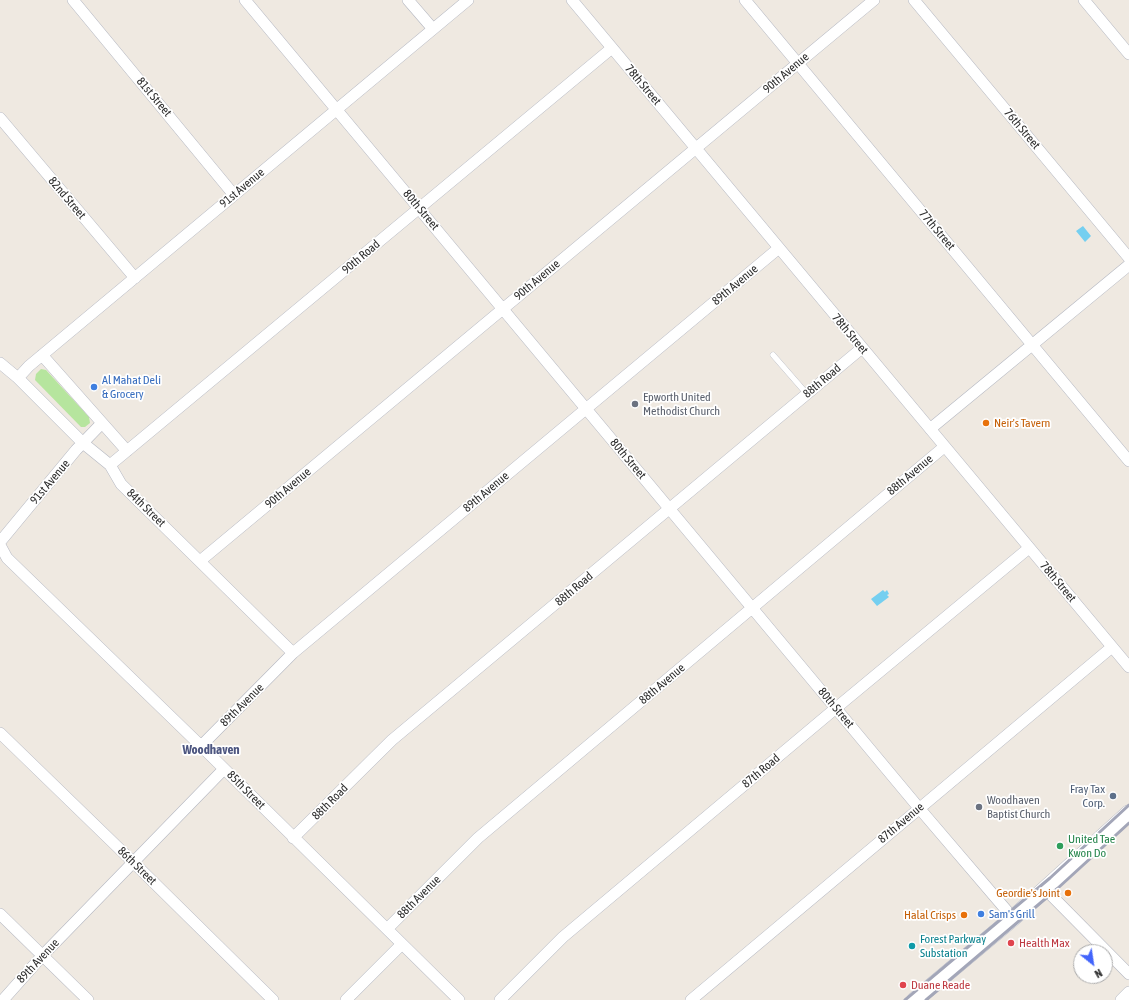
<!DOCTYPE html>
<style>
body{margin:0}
#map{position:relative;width:1129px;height:1000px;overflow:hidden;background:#efe9e1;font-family:"Asap Condensed",sans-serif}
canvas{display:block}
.north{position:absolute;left:1073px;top:944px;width:40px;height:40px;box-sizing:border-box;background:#fff;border:1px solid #ababab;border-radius:50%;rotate:150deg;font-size:11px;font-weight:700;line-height:16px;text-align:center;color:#2e2e2e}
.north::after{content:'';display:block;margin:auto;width:14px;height:18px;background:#4264fb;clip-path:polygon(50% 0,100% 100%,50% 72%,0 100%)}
</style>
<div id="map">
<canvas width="1129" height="1000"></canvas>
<div class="north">N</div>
</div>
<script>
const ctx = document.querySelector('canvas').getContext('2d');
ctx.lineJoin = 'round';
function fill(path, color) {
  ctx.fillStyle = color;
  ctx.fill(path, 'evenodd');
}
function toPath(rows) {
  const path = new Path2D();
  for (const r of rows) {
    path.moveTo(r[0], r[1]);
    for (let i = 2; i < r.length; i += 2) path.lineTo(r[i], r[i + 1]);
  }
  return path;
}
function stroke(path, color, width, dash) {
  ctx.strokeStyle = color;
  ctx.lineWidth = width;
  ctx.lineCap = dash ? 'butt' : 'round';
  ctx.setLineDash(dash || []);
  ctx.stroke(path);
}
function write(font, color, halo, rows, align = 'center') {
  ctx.font = font + ' "Asap Condensed",sans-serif';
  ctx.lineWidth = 3.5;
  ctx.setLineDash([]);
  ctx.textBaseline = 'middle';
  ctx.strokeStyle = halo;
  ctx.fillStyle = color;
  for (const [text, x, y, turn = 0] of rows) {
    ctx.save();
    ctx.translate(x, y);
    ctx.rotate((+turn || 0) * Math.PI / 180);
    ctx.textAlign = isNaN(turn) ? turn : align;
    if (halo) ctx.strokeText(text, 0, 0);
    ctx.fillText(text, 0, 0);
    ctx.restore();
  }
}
const green = toPath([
 [41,369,46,370,89,417,90,423,85,427,81,427,35,380,36,374]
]);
const water = toPath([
 [1083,226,1091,236,1085,242,1076,231],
 [883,590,885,592,887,590,889,594,887,595,889,597,877,606,871,599]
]);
const lane = toPath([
 [773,355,807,394]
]);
const street = toPath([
 [73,0,234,195],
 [245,0,919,808,1013,918],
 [408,0,433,29],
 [572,0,1129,667],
 [745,0,1129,461],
 [914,0,1129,258],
 [1084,0,1129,54],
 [0,118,135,278],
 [42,355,127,451],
 [0,363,18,378,83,443,110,465,121,484,293,653],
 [18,378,29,366,468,0],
 [930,429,1129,265],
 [110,465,612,48],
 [0,542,76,450,102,423],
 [0,545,7,558,201,746,459,1000],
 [200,561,874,0],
 [0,733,133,862,273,1000],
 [201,746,293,653,779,248],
 [293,838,392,740,862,348],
 [1045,889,1129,974],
 [0,914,88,1000],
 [387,929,478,838,944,447],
 [3,1000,43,955,224,769],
 [346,1000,402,944],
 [500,1000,563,937,836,708,1029,548],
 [691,1000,1112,647],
 [1121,1000,1129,992]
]);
const secondary = toPath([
 [915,1000,1013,918,1129,813]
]);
const rail = toPath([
 [905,1000,1050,878,1129,805],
 [926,1000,1058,888,1129,823]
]);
const markers = [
 [94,387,4,"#3f7fe0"],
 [635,404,4,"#6b7280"],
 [986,423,4,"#e8710a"],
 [1113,796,4,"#5c6f8a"],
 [979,807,4,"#6b7280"],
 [1060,846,4,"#2e9e5b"],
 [1068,893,4,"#e8710a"],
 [981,914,4,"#3f7fe0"],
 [964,915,4,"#e8710a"],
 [1011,943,4,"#e0444e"],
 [912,946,4,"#0f9aa8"],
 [903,985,4,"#e0444e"]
];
const streetNames = [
 ["90th Avenue",786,73,-40],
 ["78th Street",643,85,50],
 ["81st Street",154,97,50],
 ["76th Street",1022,129,50],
 ["91st Avenue",242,188,-40],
 ["82nd Street",67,198,50],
 ["80th Street",421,210,50],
 ["77th Street",937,230,50],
 ["90th Road",361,257,-40],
 ["90th Avenue",537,280,-40],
 ["89th Avenue",735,285,-40],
 ["78th Street",850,334,50],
 ["88th Road",822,381,-40],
 ["80th Street",628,459,50],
 ["88th Avenue",910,475,-40],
 ["91st Avenue",50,482,-50],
 ["90th Avenue",288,488,-40],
 ["89th Avenue",486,492,-40],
 ["84th Street",146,508,44],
 ["78th Street",1058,582,50],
 ["88th Road",574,589,-40],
 ["88th Avenue",662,684,-40],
 ["89th Avenue",242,705,-45],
 ["80th Street",836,708,50],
 ["87th Road",761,771,-40],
 ["85th Street",246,790,45],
 ["88th Road",330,802,-45],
 ["87th Avenue",901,823,-40],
 ["86th Street",137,866,44],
 ["88th Avenue",419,897,-45],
 ["89th Avenue",38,961,-47]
];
const shopNames = [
 ["Al Mahat Deli",102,380],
 ["& Grocery",102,394],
 ["Sam's Grill",989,914]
];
const worshipNames = [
 ["Epworth United",643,397],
 ["Methodist Church",643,411],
 ["Woodhaven",987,800],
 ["Baptist Church",987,814]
];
const foodNames = [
 ["Neir's Tavern",994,423,"left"],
 ["Geordie's Joint",1060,893],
 ["Halal Crisps",956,915]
];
const serviceNames = [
 ["Fray Tax",1105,789],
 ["Corp.",1105,803]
];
const leisureNames = [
 ["United Tae",1068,839],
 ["Kwon Do",1068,853]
];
const cultureNames = [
 ["Forest Parkway",920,939],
 ["Substation",920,953]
];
const healthNames = [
 ["Health Max",1019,943],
 ["Duane Reade",911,985]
];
const neighbourhoodNames = [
 ["Woodhaven",211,750]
];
fill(green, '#b6e59e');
fill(water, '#75cff0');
stroke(lane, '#b4b7c1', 6);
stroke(street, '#b4b7c1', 12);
stroke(secondary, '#b4b7c1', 17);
stroke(lane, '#fff', 5.5);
stroke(street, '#fff', 11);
stroke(secondary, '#fff', 16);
stroke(rail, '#a3a6b8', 3);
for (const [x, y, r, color] of markers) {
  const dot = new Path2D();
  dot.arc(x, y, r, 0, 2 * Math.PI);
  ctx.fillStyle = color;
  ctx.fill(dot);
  stroke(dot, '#fff', 1.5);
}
write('12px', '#2e2e2e', '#fff', streetNames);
write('12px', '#366cbe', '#fff', shopNames, 'left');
write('12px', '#5b616d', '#fff', worshipNames, 'left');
write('12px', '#c56008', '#fff', foodNames, 'right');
write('12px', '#4e5e75', '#fff', serviceNames, 'right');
write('12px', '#27864d', '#fff', leisureNames, 'left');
write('12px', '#0d838f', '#fff', cultureNames, 'left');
write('12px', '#be3a42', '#fff', healthNames, 'left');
write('bold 13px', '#4d5680', '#fff', neighbourhoodNames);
</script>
